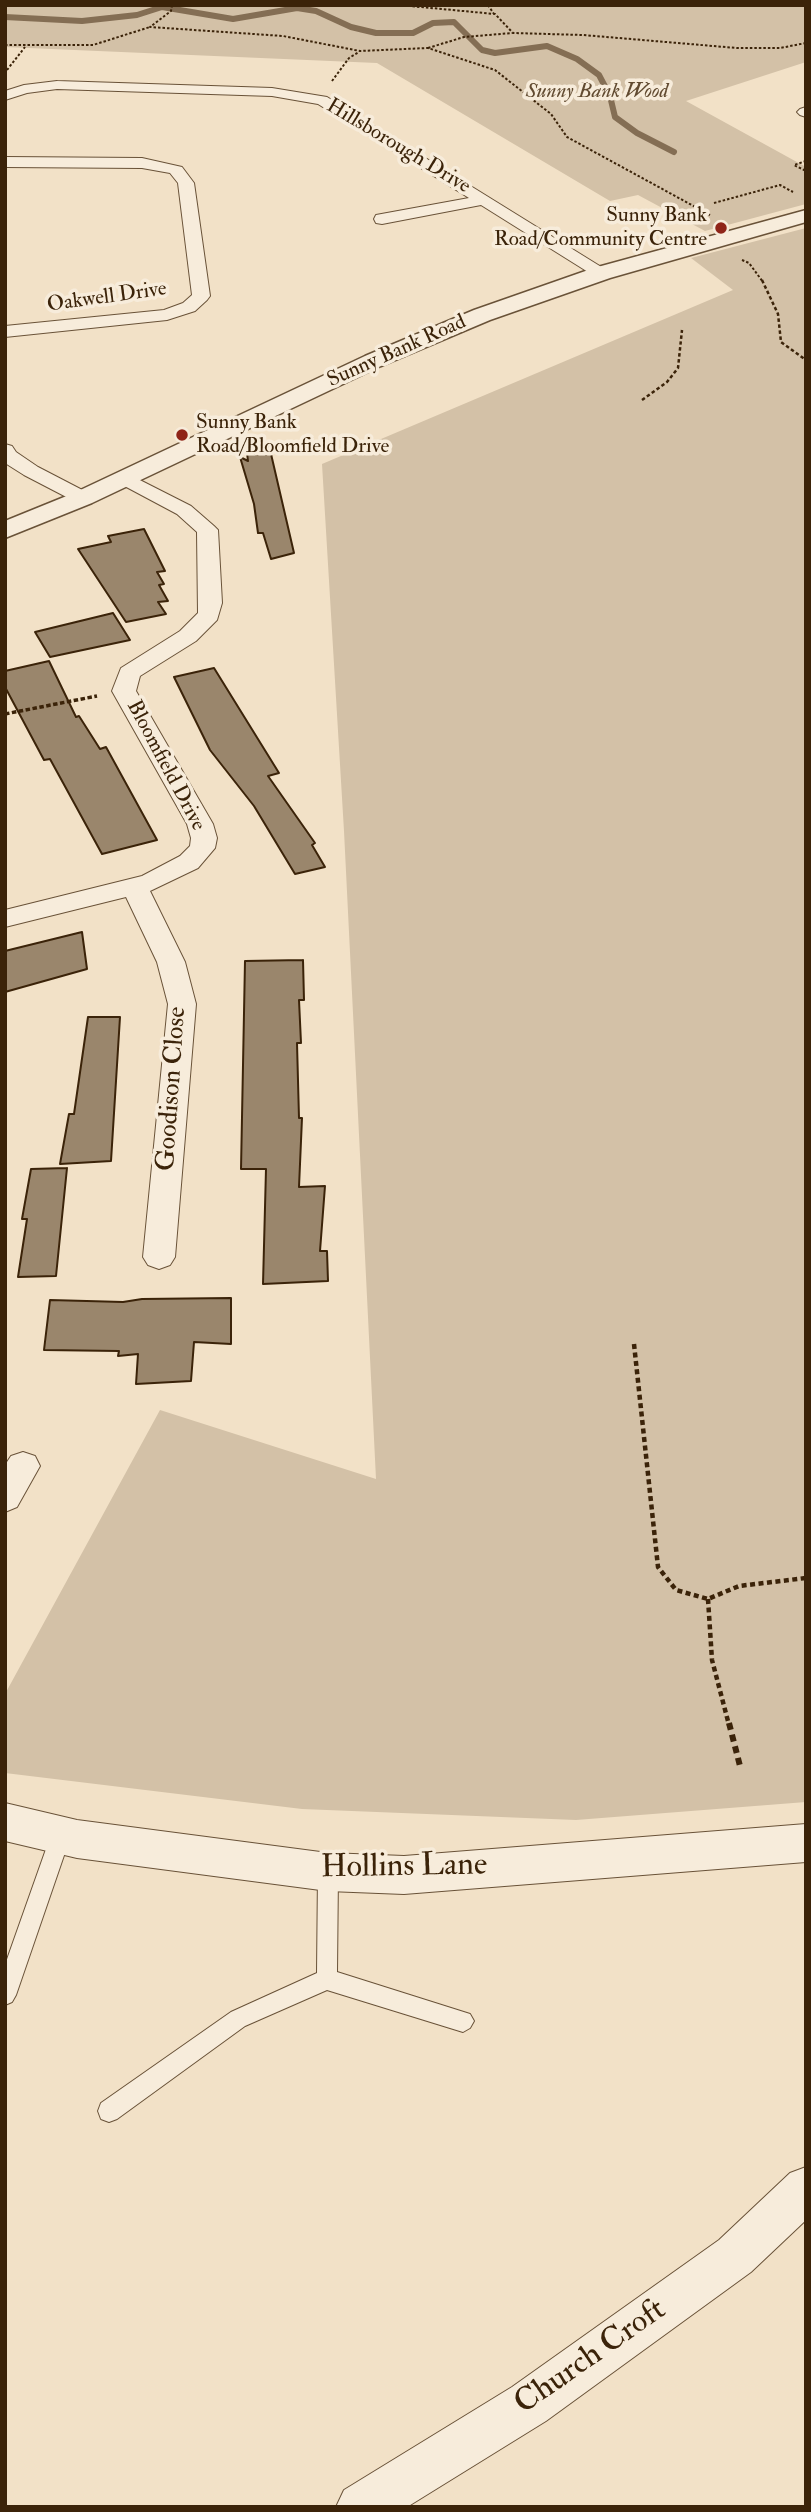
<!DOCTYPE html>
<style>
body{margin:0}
#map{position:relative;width:811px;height:2512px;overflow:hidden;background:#f2e1c7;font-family:"IM FELL Double Pica",serif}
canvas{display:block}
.frame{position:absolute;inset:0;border:7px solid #3b2309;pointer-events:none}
</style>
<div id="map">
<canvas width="811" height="2512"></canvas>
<div class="frame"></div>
</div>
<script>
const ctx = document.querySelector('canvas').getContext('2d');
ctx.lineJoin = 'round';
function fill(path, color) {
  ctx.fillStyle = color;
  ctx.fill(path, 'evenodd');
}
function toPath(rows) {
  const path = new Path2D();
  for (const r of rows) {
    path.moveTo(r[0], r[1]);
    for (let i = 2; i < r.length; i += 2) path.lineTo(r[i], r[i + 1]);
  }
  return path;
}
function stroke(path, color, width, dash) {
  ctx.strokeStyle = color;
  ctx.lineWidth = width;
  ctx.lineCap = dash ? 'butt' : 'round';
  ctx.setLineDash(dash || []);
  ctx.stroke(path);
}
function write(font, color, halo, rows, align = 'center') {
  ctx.font = font + ' "IM FELL Double Pica",serif';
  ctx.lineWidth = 7;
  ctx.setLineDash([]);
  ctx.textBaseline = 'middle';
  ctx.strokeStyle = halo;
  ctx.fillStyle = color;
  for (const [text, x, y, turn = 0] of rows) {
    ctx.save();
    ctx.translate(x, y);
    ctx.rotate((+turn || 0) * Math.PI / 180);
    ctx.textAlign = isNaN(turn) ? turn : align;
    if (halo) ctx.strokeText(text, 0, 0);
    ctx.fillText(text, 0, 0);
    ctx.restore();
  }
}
const green = toPath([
 [5,5,806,5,806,62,686,101,806,167,806,204,705,231,638,195,610,201,377,63,5,47],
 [806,228,806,1802,576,1820,302,1809,5,1773,5,1694,160,1410,376,1479,344,831,322,464,733,290,691,258]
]);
const stream = toPath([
 [5,17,82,21,137,15,162,7,233,19,297,8,316,11,351,27,376,33,413,33,433,23,454,22,482,50,495,53,547,46,577,59,599,75,610,96,615,117,637,133,674,152]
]);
const building = toPath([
 [268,441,294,553,271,559,263,533,258,533,254,504,240,457,248,461,246,445,268,441],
 [144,529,165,571,157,572,164,584,159,585,168,601,158,602,166,614,126,622,78,549,111,542,108,536,144,529],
 [113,613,130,640,50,657,35,632,113,613],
 [49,661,76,717,79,716,100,749,106,747,157,840,102,854,50,759,44,760,5,687,5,671,49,661],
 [214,668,279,773,268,776,315,843,312,845,325,867,295,874,254,806,210,750,174,677,214,668],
 [82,932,87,969,5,992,5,951,82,932],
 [303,960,304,1000,299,1000,301,1043,297,1043,299,1118,302,1118,299,1187,325,1186,320,1251,327,1251,328,1281,263,1284,266,1169,241,1169,245,961,303,960],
 [88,1017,120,1017,111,1161,60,1164,69,1114,74,1114,88,1017],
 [67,1168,56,1276,18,1277,27,1219,22,1219,31,1169,67,1168],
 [231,1298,231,1344,194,1342,191,1381,136,1384,138,1354,118,1356,119,1351,44,1350,50,1300,123,1302,142,1299,231,1298]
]);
const pathFar4 = toPath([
 [172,5,171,11,150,27,283,36,360,51,428,48,495,70,551,114,567,137,710,215],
 [399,5,495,14,513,33,583,35,737,48,780,48,806,43],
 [488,5,494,14],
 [5,45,93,45,150,27],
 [428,48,464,37,512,33],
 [7,70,25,47],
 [332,81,349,58,359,52],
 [806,161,794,165,806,171],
 [714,203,780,185,793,192],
 [742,260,749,263,763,282]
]);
const pathFar3 = toPath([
 [762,280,778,314,781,342,806,360],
 [642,400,667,382,678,368,682,330]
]);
const pathFar2 = toPath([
 [5,714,97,696]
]);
const pathFar1 = toPath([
 [634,1344,658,1567,676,1590,708,1599,739,1586,806,1578],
 [708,1599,712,1660,729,1725]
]);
const path = toPath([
 [729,1723,740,1766]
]);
const service = toPath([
 [61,1826,68,1828,71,1835,16,1995,12,2002,5,2005,5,1965,51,1835,54,1828,61,1826],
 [328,1862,335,1865,338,1872,337,1972,470,2014,474,2021,470,2028,463,2032,327,1990,245,2026,117,2119,109,2122,101,2119,98,2111,101,2103,231,2012,317,1973,318,1872,321,1865,328,1862]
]);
const minor = toPath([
 [57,81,272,88,327,97,611,273,602,278,596,277,481,205,382,224,376,223,374,219,376,215,469,198,318,104,272,96,57,89,27,93,5,100,5,91,24,85,57,81],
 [806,107,806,117,800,115,797,112,800,109,806,107],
 [5,157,142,158,182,167,194,183,210,296,207,300,195,311,167,320,5,337,5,326,164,310,183,303,192,295,178,183,170,173,142,168,5,167,5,157],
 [5,444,12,446,16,452,38,467,90,494,93,498,90,502,76,502,24,475,5,463,5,444],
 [124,472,191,506,214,526,218,530,222,603,217,620,196,641,140,676,136,691,213,824,217,838,215,848,198,868,150,891,185,962,196,1004,175,1257,170,1265,159,1269,148,1265,143,1257,168,1004,157,962,126,897,5,927,5,910,142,876,180,856,190,846,191,838,187,824,112,691,121,668,180,631,198,613,197,532,177,514,117,482,114,478,117,474,124,472],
 [23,1452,35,1456,40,1466,17,1507,5,1512,5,1465,11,1456,23,1452],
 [5,1803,77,1820,328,1853,404,1856,806,1824,806,1862,404,1894,328,1891,77,1858,5,1841,5,1803],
 [806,2167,806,2220,751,2272,546,2421,407,2507,336,2507,344,2490,512,2387,719,2240,790,2173,806,2167]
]);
const tertiary = toPath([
 [806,210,806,222,610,278,490,320,381,366,92,503,5,538,5,521,74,493,365,356,474,310,594,268,806,210]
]);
const markers = [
 [721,228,7,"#8f2418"],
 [182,435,7,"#8f2418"]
];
const farParknames = [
 ["Sunny Bank Wood",597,92]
];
const farStreetnames = [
 ["Hillsborough Drive",398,147,31],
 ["Oakwell Drive",107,298,-8],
 ["Sunny Bank Road",397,352,-24],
 ["Bloomfield Drive",165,766,62]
];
const farPoinames = [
 ["Sunny Bank",707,216],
 ["Road/Community Centre",707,240],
 ["Sunny Bank",196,423,"left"],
 ["Road/Bloomfield Drive",196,447,"left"]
];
const streetNames = [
 ["Goodison Close",173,1089,-86]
];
const nearStreetnames = [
 ["Hollins Lane",404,1868,-1],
 ["Church Croft",591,2358,-35]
];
fill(green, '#d3c1a7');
stroke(stream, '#846e54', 6);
fill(building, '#9a866c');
stroke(building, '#3b2309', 2);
stroke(service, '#695238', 2);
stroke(minor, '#695238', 2);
stroke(tertiary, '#695238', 3);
stroke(pathFar4, '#3b2309', 2, [2.5, 2]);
stroke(pathFar3, '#3b2309', 2.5, [3.5, 2.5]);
stroke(pathFar2, '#3b2309', 3.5, [4.5, 2.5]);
stroke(pathFar1, '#3b2309', 4.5, [5, 3.5]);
stroke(path, '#3b2309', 6, [7, 5]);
fill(service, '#f7ecdb');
fill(minor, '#f7ecdb');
fill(tertiary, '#f7ecdb');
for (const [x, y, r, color] of markers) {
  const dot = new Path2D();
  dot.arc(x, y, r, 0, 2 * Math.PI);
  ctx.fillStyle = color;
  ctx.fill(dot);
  stroke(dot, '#f7ecdb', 2.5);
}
write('italic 21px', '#614a30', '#f7ecdb', farParknames);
write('21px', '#3b2309', '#f7ecdb', farStreetnames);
write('21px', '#3b2309', '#f7ecdb', farPoinames, 'right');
write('26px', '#3b2309', '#f7ecdb', streetNames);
write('32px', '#3b2309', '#f7ecdb', nearStreetnames);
</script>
